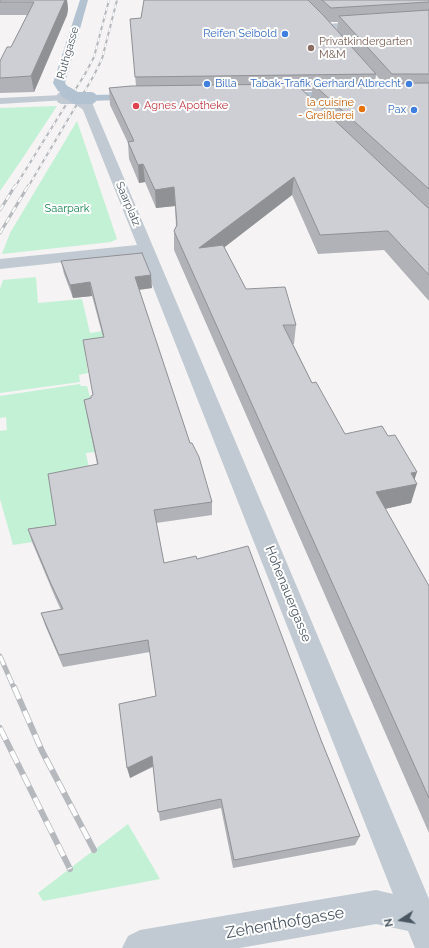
<!DOCTYPE html>
<meta charset="utf-8">
<style>
body{margin:0}
#map{position:relative;width:429px;height:948px;overflow:hidden;background:#f5f3f3;font-family:Raleway,sans-serif}
canvas{display:block}
.north{position:absolute;left:381px;top:900px;width:40px;height:40px;-webkit-text-stroke:3px #fff;paint-order:stroke;rotate:258deg;font-size:11px;font-weight:700;line-height:16px;text-align:center;color:#4a5661}
.north::after{content:'';display:block;margin:auto;width:14px;height:18px;background:#4a5661;clip-path:polygon(50% 0,100% 100%,50% 72%,0 100%)}
</style>
<div id="map">
<canvas width="429" height="948"></canvas>
<div class="north">N</div>
</div>
<script>
const ctx = document.querySelector('canvas').getContext('2d');
ctx.lineJoin = 'round';
function fill(path, color) {
  ctx.fillStyle = color;
  ctx.fill(path, 'evenodd');
}
function toPath(rows) {
  const path = new Path2D();
  for (const r of rows) {
    path.moveTo(r[0], r[1]);
    for (let i = 2; i < r.length; i += 2) path.lineTo(r[i], r[i + 1]);
  }
  return path;
}
function stroke(path, color, width, dash) {
  ctx.strokeStyle = color;
  ctx.lineWidth = width;
  ctx.lineCap = dash ? 'butt' : 'round';
  ctx.setLineDash(dash || []);
  ctx.stroke(path);
}
function write(font, color, halo, rows, align = 'center') {
  ctx.font = font + ' Raleway,sans-serif';
  ctx.lineWidth = 4;
  ctx.setLineDash([]);
  ctx.textBaseline = 'middle';
  ctx.strokeStyle = halo;
  ctx.fillStyle = color;
  for (const [text, x, y, turn = 0] of rows) {
    ctx.save();
    ctx.translate(x, y);
    ctx.rotate((+turn || 0) * Math.PI / 180);
    ctx.textAlign = isNaN(turn) ? turn : align;
    if (halo) ctx.strokeText(text, 0, 0);
    ctx.fillText(text, 0, 0);
    ctx.restore();
  }
}
const green = toPath([
 [57,106,20,162,0,191,0,108],
 [77,121,117,239,111,242,2,254,10,233],
 [36,277,38,303,82,299,90,333,148,324,85,354,88,373,79,375,80,382,0,393,0,289,3,280],
 [80,384,81,386,87,386,90,397,143,389,141,448,86,453,91,479,59,538,13,545,0,499,0,431,7,430,6,417,0,418,0,396],
 [128,824,160,879,43,901,38,893]
]);
const minor = toPath([
 [429,17,429,23,327,30,322,27,327,24,429,17],
 [62,95,66,96,68,98,66,100,0,104,0,98,62,95],
 [87,101,91,103,93,105,429,899,429,948,415,948,408,931,376,924,240,948,122,948,128,936,140,930,376,890,393,894,140,254,0,269,0,259,137,245,81,105,83,103,87,101]
]);
const major = toPath([
 [80,0,88,0,65,83,72,92,70,94,66,95,58,91,53,83,80,0],
 [276,92,342,92,346,93,348,95,346,97,342,98,272,97,270,95,272,93,276,92],
 [140,94,144,95,146,97,144,99,91,101,87,100,85,98,87,96,91,95,140,94]
]);
const railFar3 = toPath([
 [15,187,85,74,94,57,109,0],
 [28,187,93,77,102,59,117,0]
]);
const railFar2 = toPath([
 [0,210,15,186],
 [0,233,28,186]
]);
const railFar1 = toPath([
 [0,656,14,688]
]);
const rail = toPath([
 [14,687,42,751,94,850],
 [0,728,70,869]
]);
const minorBridge = toPath([
 [62,98,76,98,87,105]
]);
const majorBridge = toPath([
 [66,92,76,98,91,98]
]);
const wall = toPath([
 [0,0,67,0,68,9,67,15,34,92,0,93,0,61,11,47,27,15,0,15],
 [144,0,429,0,429,301,384,250,318,254,292,195,224,247,246,289,296,325,294,344,293,344,312,383,345,434,415,480,411,503,385,509,429,586,429,833,174,250,174,231,176,226,175,206,156,208,145,182,139,183,129,159,128,143,110,105,109,88,136,86,130,19,141,18],
 [330,22,338,22,337,30],
 [376,75,383,83,375,83],
 [303,91,312,91,311,99],
 [61,261,152,288,139,290,190,443,212,502,212,515,156,523,164,563,321,740,360,836,355,845,233,868,221,808,160,821,153,767,130,778,156,696,150,652,63,667,45,625,41,613,61,610,55,597,32,542,28,529,56,525,97,464,84,400,91,398,93,395,103,337,92,296,73,298,64,274]
]);
const shadedWall = toPath([
 [64,0,67,0,68,9,67,15,34,92,31,76],
 [143,164,145,182,139,183,138,165],
 [294,177,292,195,199,267,199,248],
 [174,187,175,206,156,208,155,190],
 [151,275,152,288,136,290,135,277],
 [90,282,92,296,73,298,70,285],
 [417,472,413,484,417,484,411,503,371,512,376,492,411,473],
 [152,756,153,766,130,778,127,768]
]);
const building = toPath([
 [0,0,65,0,31,76,0,78,0,61,7,47,11,47,34,2,0,2,0,0],
 [144,0,308,0,324,16,376,74,135,77,130,19,141,18,144,0],
 [322,0,429,0,429,2,331,8,322,0],
 [429,10,429,74,392,74,339,16,429,10],
 [429,83,429,189,313,84,429,83],
 [296,84,427,207,429,208,429,275,388,231,320,235,294,177,199,248,223,245,246,289,285,287,296,325,283,325,312,383,316,382,345,434,382,426,388,436,395,435,417,472,411,473,417,484,376,492,429,586,429,798,174,231,177,225,174,187,155,190,143,164,138,165,128,142,134,141,109,88,131,86,296,84],
 [142,253,151,275,135,277,190,443,192,443,199,457,212,502,154,510,164,563,196,556,197,559,248,546,321,740,360,836,234,860,221,799,158,812,152,756,127,768,119,704,156,696,148,640,59,655,41,613,63,609,51,584,28,529,56,525,48,474,98,464,84,400,91,398,91,396,93,395,83,340,104,337,90,282,70,285,61,261,142,253]
]);
const markers = [
 [285,34,4,"#3f7fe0"],
 [311,48,4,"#8d6e63"],
 [207,84,4,"#3f7fe0"],
 [409,84,4,"#3f7fe0"],
 [136,106,4,"#e0444e"],
 [362,109,4,"#e8710a"],
 [414,110,4,"#3f7fe0"]
];
const farShopnames = [
 ["Reifen Seibold",277,34],
 ["Billa",215,84,"left"],
 ["Tabak-Trafik Gerhard Albrecht",401,84],
 ["Pax",406,110]
];
const farEducationnames = [
 ["Privatkindergarten",319,42],
 ["M&M",319,55]
];
const farStreetnames = [
 ["Ruthgasse",68,53,-74],
 ["Saarplatz",128,204,67]
];
const farFoodnames = [
 ["la cuisine",354,103],
 ["- Greißlerei",354,116]
];
const farHealthnames = [
 ["Agnes Apotheke",144,106]
];
const farParknames = [
 ["Saarpark",67,209]
];
const streetNames = [
 ["Hohenauergasse",288,594,68]
];
const nearStreetnames = [
 ["Zehenthofgasse",285,923,-10]
];
fill(green, '#c3f1d5');
fill(minor, '#c1cad2');
fill(major, '#b3c2d1');
stroke(railFar3, '#b5b8bd', 2);
stroke(railFar2, '#b5b8bd', 3);
stroke(railFar1, '#b5b8bd', 5);
stroke(rail, '#b5b8bd', 6);
stroke(railFar3, '#fff', 1.5, [4]);
stroke(railFar2, '#fff', 2, [6]);
stroke(railFar1, '#fff', 3.5, [10]);
stroke(rail, '#fff', 4.5, [13]);
stroke(minorBridge, '#c1cad2', 12);
stroke(majorBridge, '#b3c2d1', 12);
fill(wall, '#b0b2b7');
fill(shadedWall, '#909195');
fill(building, '#cdcfd5');
stroke(building, '#909195', 1);
for (const [x, y, r, color] of markers) {
  const dot = new Path2D();
  dot.arc(x, y, r, 0, 2 * Math.PI);
  ctx.fillStyle = color;
  ctx.fill(dot);
  stroke(dot, '#fff', 1.5);
}
write('11px', '#366cbe', '#fff', farShopnames, 'right');
write('11px', '#785e54', '#fff', farEducationnames, 'left');
write('11px', '#4a5661', '#fff', farStreetnames);
write('11px', '#c56008', '#fff', farFoodnames, 'right');
write('11px', '#be3a42', '#fff', farHealthnames, 'left');
write('11px', '#17864f', '#fff', farParknames);
write('13px', '#4a5661', '#fff', streetNames);
write('16px', '#4a5661', '#fff', nearStreetnames);
</script>
